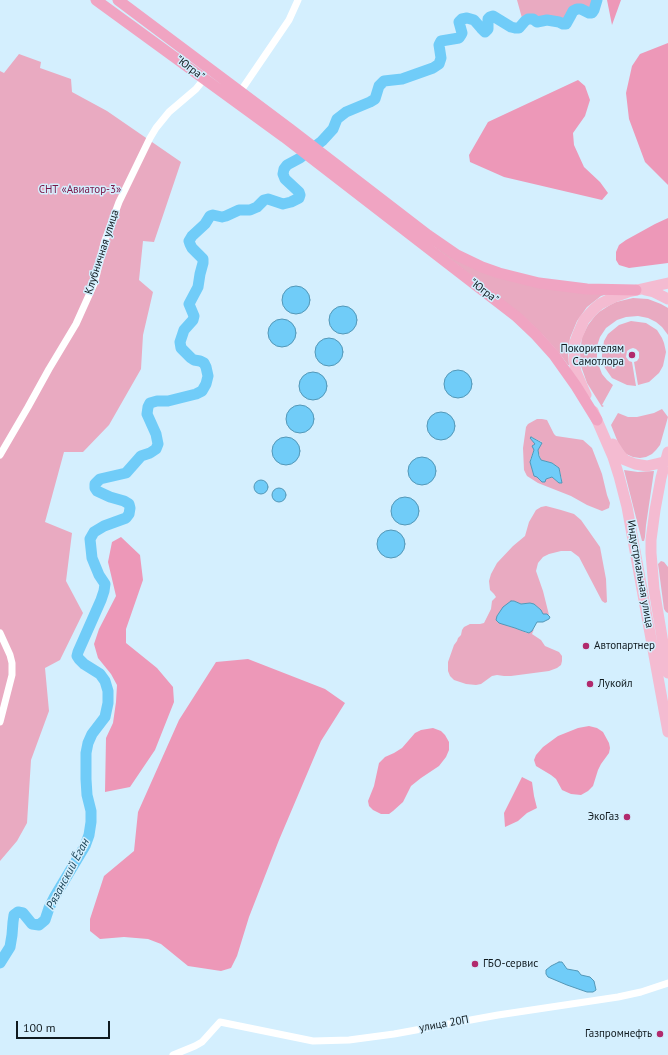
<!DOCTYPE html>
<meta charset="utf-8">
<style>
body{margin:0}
#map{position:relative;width:668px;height:1055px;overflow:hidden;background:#d4effe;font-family:"PT Sans",sans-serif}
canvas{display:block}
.scale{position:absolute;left:16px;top:1021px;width:94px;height:18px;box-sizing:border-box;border:2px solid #101a1f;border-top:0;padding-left:5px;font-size:12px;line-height:14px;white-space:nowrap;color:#101a1f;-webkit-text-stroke:3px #d4effe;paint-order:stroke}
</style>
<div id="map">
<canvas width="668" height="1055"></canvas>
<div class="scale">100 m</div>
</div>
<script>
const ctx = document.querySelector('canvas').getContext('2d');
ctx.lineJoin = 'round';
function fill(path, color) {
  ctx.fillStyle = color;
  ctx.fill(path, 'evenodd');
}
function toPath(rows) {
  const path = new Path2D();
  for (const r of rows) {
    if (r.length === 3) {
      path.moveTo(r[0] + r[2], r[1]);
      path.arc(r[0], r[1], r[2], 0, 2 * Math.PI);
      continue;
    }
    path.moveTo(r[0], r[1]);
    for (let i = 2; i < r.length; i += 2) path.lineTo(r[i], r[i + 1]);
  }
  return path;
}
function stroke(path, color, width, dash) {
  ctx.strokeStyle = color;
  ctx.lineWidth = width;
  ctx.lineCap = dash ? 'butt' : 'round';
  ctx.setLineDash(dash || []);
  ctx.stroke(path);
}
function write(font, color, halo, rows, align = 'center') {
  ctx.font = font + ' "PT Sans",sans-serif';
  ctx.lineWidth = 3;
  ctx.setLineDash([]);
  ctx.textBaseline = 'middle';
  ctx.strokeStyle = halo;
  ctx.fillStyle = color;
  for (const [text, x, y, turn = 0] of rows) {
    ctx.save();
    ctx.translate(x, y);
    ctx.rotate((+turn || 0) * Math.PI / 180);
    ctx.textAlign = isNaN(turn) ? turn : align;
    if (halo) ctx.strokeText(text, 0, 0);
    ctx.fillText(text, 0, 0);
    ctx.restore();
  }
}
const green = toPath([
 [517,0,593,0,591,8,577,7,572,9,564,20,551,16,539,18,536,16,522,18],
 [19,54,41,62,40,68,71,79,72,92,107,111,181,162,154,242,143,241,139,280,153,292,143,335,141,369,109,425,83,452,64,452,45,522,72,533,66,581,83,613,60,660,45,668,49,711,31,760,27,823,17,841,0,861,0,71,4,73],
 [328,163,457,260,608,294,601,296,587,307,577,321,570,338,568,355,569,365,568,365,560,354,543,335,522,315,493,293],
 [633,298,648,299,661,304,668,308,668,335,662,327,656,322,648,318,638,316,626,317,617,320,606,328,600,337,597,346,597,361,602,374,607,380,613,385,602,405,604,406,602,407,587,383,581,366,580,353,582,337,588,325,595,316,599,312,610,305,616,302],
 [631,321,646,323,657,330,662,338,664,343,666,352,663,366,659,373,649,382,638,385,634,362,637,361,639,358,639,352,636,349,633,348,630,349,627,351,626,357,629,361,632,362,636,386,627,385,612,378,605,368,602,360,602,355,604,341,608,334,619,325],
 [662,409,668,417,660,445,656,450,652,454,646,457,640,458,633,457,626,454,619,445,611,425,618,413,628,417,637,417,654,413],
 [537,419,542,419,547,420,554,434,556,436,583,440,592,448,602,474,607,495,610,503,609,508,602,511,587,505,571,496,538,483,527,476,524,470,523,448,526,427,528,424],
 [531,437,542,442,538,450,541,460,552,463,559,468,562,480,559,483,552,477,546,479,539,479,533,472,530,460,534,450,535,443,530,438],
 [624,470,638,472,654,471,646,525,645,537,644,541,642,541],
 [546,506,561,510,574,514,581,520,600,547,606,579,607,602,605,603,602,601,579,557,571,551,561,551,549,554,543,557,538,563,536,571,543,591,549,615,547,614,543,614,541,610,534,604,530,603,521,604,514,601,502,609,497,616,508,626,515,628,527,633,532,631,534,629,532,634,541,640,545,646,559,652,562,656,562,661,561,665,557,668,549,671,511,676,504,676,497,675,492,676,481,684,476,685,466,684,454,680,450,676,448,671,448,662,454,645,457,641,458,638,461,635,462,630,464,627,470,624,480,624,484,623,491,609,492,601,496,597,494,594,490,590,489,581,491,574,497,563,513,546,525,536,529,522,536,510,541,507],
 [661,561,664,562,668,567,668,613,666,612,664,609,659,571,658,564]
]);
const forest = toPath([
 [607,0,621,0,612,25],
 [668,43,668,185,645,162,629,119,626,93,632,66,640,54],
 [578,80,585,86,590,100,585,116,573,133,574,145,584,167,600,182,608,193,602,200,504,177,470,162,469,155,488,122],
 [668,218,668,263,629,268,619,265,616,260,616,252,619,245,626,240,655,224],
 [121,537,140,555,143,580,126,629,126,643,157,668,173,687,174,702,155,750,130,787,105,792,106,738,113,723,116,702,117,685,111,674,98,658,94,644,99,629,116,596,108,562,112,542],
 [248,659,325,689,345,703,321,741,279,840,249,917,237,956,231,968,221,971,188,966,161,944,148,939,124,937,100,939,90,931,90,919,104,876,134,851,138,812,179,720,216,662],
 [589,726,597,728,603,732,609,743,610,748,609,753,601,764,598,770,593,786,588,791,581,795,571,794,562,790,556,779,551,775,536,766,534,760,536,755,543,747,558,736,578,728],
 [433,728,441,731,445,735,449,742,449,750,446,757,439,766,421,778,411,786,403,802,393,811,389,814,381,814,373,810,369,806,368,801,374,786,379,763,385,757,394,753,402,748,415,733,421,730],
 [522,777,532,782,534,796,537,808,527,813,518,821,505,827,504,813]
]);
const water = toPath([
 [296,300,14],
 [343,320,14],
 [282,333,14],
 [329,352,14],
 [458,384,14],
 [313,386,14],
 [300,419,14],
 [441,426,14],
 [286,451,14],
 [531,437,542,443,538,450,539,456,541,460,552,463,559,468,562,483,559,483,552,477,546,479,545,482,542,482,537,477,534,476,530,462,534,450,532,446,535,444,530,438,531,437],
 [422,471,14],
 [261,487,7],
 [279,495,7],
 [405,511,14],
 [391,544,14],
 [511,601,514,601,521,604,530,603,534,604,541,610,543,614,547,614,550,617,549,619,543,622,537,622,532,631,529,633,523,631,515,628,502,624,499,623,496,620,497,616,503,607,511,601],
 [559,962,562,962,567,969,578,971,581,975,590,977,594,981,596,990,593,992,587,992,567,985,548,977,546,974,546,970,551,966,559,962]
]);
const river = toPath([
 [0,963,10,947,12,935,13,922,14,915,18,912,23,913,32,924,39,925,45,920,49,908,55,896,85,846,89,835,91,822,91,811,87,795,86,779,86,753,88,743,92,734,105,717,108,703,108,691,105,681,100,674,84,664,79,659,77,656,78,652,101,600,104,591,105,584,99,575,92,558,90,539,94,532,104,526,126,518,129,514,130,508,129,504,124,501,110,497,97,491,95,488,95,484,100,479,126,473,141,456,150,453,156,449,158,444,156,434,147,414,148,407,150,403,157,401,168,401,196,394,202,391,206,384,208,376,206,367,204,363,200,361,194,360,191,358,181,348,180,342,184,330,193,320,194,316,189,304,198,287,200,274,203,263,203,259,192,248,190,244,189,241,192,236,205,224,210,216,213,215,222,217,226,216,239,210,250,210,257,207,264,200,268,199,283,204,291,202,299,198,300,195,299,192,285,179,283,174,284,169,287,165,300,158,322,141,333,129,337,119,346,112,370,102,375,99,379,86,384,81,402,79,433,68,439,64,441,58,439,45,441,41,459,38,461,35,462,33,459,22,462,19,467,18,474,20,481,28,485,32,488,29,488,19,490,17,493,16,511,27,515,28,519,28,525,21,528,19,533,19,537,22,547,20,559,22,563,24,566,24,571,15,573,11,577,9,581,9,589,13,592,13,594,10,597,0]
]);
const minor = toPath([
 [240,92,289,20,298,0],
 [0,455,28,407,49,369,76,324,94,284,97,273,104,243,119,202,150,138,156,128,169,112,196,89,204,79],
 [0,633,10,655,12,663,12,675,0,722],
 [173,1055,195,1046,202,1042,220,1022,313,1041,349,1040,394,1034,498,1015,618,997,641,992,668,983]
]);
const primary = toPath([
 [645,290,654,292,668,299],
 [586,395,576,372,574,359,575,342,578,334,584,320,594,309,600,304,614,297,628,292,668,283],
 [593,411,613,457,619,476,627,507,668,732],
 [613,444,620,455,625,460,635,464,647,466,668,461],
 [668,452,661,478,655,510,651,540,651,553,654,589,668,673]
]);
const trunk = toPath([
 [96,0,284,137,517,317,536,335,554,355,576,386,597,420],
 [118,0,290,129,428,235,457,255,482,267,499,273,539,283,587,289,636,290]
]);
const markers = [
 [632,355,4,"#b12a6d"],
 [586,646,4,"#b12a6d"],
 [590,684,4,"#b12a6d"],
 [627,817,4,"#b12a6d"],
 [475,964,4,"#b12a6d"],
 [660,1034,4,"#b12a6d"]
];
const streetNames = [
 ["\"Югра\"",190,68,37],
 ["Клубничная улица",102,252,-72],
 ["\"Югра\"",484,291,37],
 ["Индустриальная улица",640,574,80],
 ["улица 20П",444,1024,-10]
];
const parkNames = [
 ["СНТ «Авиатор-3»",80,190]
];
const poiNames = [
 ["Покорителям",624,349],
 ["Самотлора",624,362],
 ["Автопартнер",594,646,"left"],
 ["Лукойл",598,684,"left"],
 ["ЭкоГаз",619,817],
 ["ГБО-сервис",483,964,"left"],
 ["Газпромнефть",652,1034]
];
const waterNames = [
 ["Рязанский Ёган",68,874,-62]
];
fill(green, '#e9aac1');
fill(forest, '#ed98b8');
fill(water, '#70ccf8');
stroke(water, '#5397b7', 1);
stroke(river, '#70ccf8', 11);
stroke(minor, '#fff', 7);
stroke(primary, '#f4bbd1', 11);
stroke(trunk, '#f0a4c2', 11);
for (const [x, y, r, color] of markers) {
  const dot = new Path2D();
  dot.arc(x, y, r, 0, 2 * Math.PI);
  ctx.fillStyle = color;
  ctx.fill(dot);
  stroke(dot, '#d4effe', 1.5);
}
write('11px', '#101a1f', '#d4effe', streetNames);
write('11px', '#781647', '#d4effe', parkNames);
write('11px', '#101a1f', '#d4effe', poiNames, 'right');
write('italic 12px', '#1e4659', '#d4effe', waterNames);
</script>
